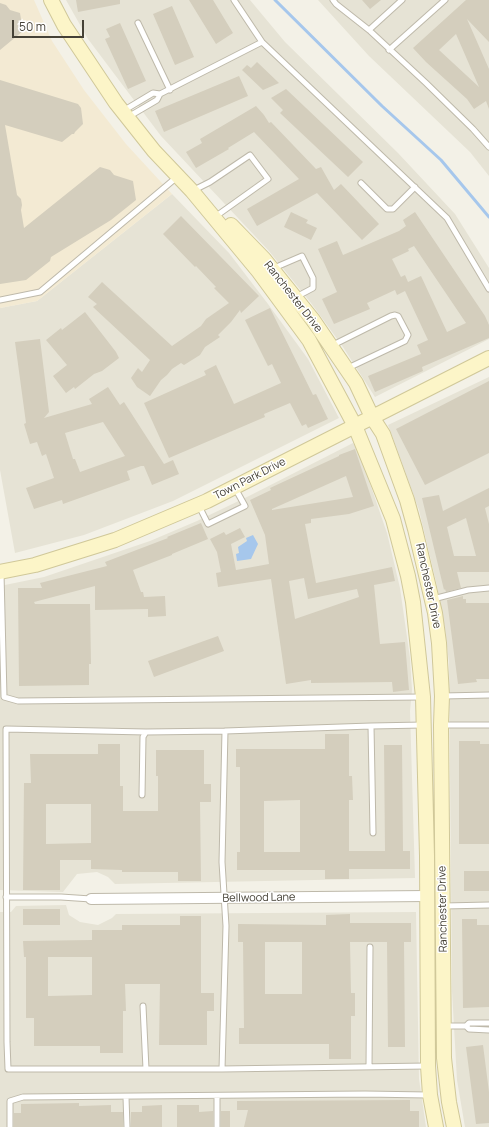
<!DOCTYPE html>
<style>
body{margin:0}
#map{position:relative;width:489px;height:1127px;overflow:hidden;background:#f3f1e7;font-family:Manrope,sans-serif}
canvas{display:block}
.scale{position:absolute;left:12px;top:20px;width:72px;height:18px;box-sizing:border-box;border:2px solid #454136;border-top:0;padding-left:5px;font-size:12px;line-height:14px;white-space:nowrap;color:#454136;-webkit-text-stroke:3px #fff;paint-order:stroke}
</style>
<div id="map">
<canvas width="489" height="1127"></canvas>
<div class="scale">50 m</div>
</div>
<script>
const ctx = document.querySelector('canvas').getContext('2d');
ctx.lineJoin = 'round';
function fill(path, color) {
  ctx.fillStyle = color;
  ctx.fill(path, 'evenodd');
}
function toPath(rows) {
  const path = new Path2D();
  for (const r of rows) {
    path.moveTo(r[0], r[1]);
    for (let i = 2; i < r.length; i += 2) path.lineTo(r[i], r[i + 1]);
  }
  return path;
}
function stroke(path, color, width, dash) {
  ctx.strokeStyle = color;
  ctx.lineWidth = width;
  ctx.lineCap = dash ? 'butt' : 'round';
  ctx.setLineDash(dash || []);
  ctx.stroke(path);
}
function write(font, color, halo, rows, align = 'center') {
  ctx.font = font + ' Manrope,sans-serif';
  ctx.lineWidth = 3;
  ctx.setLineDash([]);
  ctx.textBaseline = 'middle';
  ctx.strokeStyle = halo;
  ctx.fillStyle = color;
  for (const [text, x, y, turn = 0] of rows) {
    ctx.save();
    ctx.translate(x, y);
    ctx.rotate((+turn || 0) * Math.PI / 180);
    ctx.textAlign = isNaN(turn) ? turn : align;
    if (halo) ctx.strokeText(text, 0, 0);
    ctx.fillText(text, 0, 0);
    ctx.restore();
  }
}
const residential = toPath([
 [66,0,250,0,285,42,398,153,455,214,489,268,489,339,375,397,343,347,311,303,269,251,161,136,88,39],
 [318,0,489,0,489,176,470,152,369,56],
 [172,194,229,253,268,304,308,359,339,418,173,501,84,535,15,553,0,470,0,308,37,301],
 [489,377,489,1127,465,1127,457,1080,452,991,449,663,445,629,437,586,419,510,388,425],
 [353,443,358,449,387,533,400,588,410,658,412,690,410,711,415,878,115,884,108,877,97,872,77,874,63,892,0,890,0,586,44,577,150,541,197,521,249,496],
 [66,905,69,915,80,922,98,925,112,918,116,914,416,912,419,1079,426,1127,0,1127,0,912,11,912,16,906]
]);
const commercial = toPath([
 [0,0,34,0,52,41,84,90,126,144,172,194,37,301,0,308]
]);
const water = toPath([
 [253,535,258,544,251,559,237,561,236,554,239,553,238,547,247,541,246,538]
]);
const stream = toPath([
 [275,0,382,106,441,160,489,217]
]);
const building = toPath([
 [76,0,120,0,120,4,78,12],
 [189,0,213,0,233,33,216,44],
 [362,0,381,0,370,9],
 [466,0,489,0,489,42,467,19,489,69,489,109,486,101,474,109,467,99,426,62,413,48],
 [456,34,479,87,439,50],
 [0,3,6,5,10,10,20,13,23,31,0,50],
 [172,6,194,57,175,65,153,14],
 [120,23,146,81,128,89,105,39,110,37,106,29],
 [257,62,279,83,263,90,242,70,247,65,251,68],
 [239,76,248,96,164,132,155,111],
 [0,80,78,104,81,108,83,124,75,132,74,134,72,134,62,142,5,125,17,195,21,199,22,205,21,210,24,228,100,167,110,170,114,175,133,181,136,200,111,220,51,257,50,261,26,280,0,284],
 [286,89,363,162,348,177,280,113,283,110,271,98],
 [256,106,264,115,269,123,271,122,316,169,321,167,334,190,341,184,379,224,362,240,317,193,257,226,247,209,299,179,254,132,228,148,229,149,196,168,186,152,202,143,200,139],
 [291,212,308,220,306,223,317,228,311,240,284,227],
 [415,212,485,316,489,325,489,338,422,367,423,371,375,392,368,376,421,354,417,345,428,340,405,291,397,295,395,290,367,303,370,309,334,324,322,299,337,292,318,249,337,241,343,255,399,231,406,226,403,220],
 [414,246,466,323,447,332,421,276,408,282,405,275,401,277,392,259,409,251,408,249],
 [181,216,259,296,241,313,240,310,231,322,218,335,220,337,205,347,200,355,184,365,181,363,172,369,167,375,161,380,150,396,137,387,131,378,138,368,142,372,150,360,93,307,97,304,88,297,102,282,172,346,201,326,206,319,229,303,214,288,216,287,196,266,195,267,163,234],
 [270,308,313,395,316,394,328,419,308,428,306,424,302,426,290,403,264,414,265,417,169,458,144,403,206,375,204,371,216,365,234,404,281,383,272,364,268,366,245,320],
 [85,312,116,352,119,358,102,371,94,374,75,389,74,387,66,393,53,376,67,365,46,340,61,328,62,330],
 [40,339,49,412,44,418,92,404,89,399,108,387,120,405,124,402,164,464,173,460,179,474,152,485,144,466,141,466,127,471,130,480,63,504,62,500,34,509,26,488,54,478,46,454,42,456,37,442,30,444,24,424,26,423,15,342],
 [103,422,125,456,80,472,75,459,73,459,65,433],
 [489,381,489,453,425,485,396,429],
 [355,449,374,506,349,514,311,519,311,523,305,524,316,583,392,567,395,581,374,585,380,644,405,642,409,690,393,692,392,682,311,683,311,680,286,684,271,579,218,587,216,573,221,572,217,552,210,539,224,532,226,535,240,528,245,537,231,544,236,570,269,564,265,535,250,500,271,490,270,488,339,456,339,455],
 [346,476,353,497,272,510,272,509],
 [304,578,308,599,357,589,359,597,295,619,289,581],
 [489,488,489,506,485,508,489,524,489,572,457,572,461,588,446,592,445,589,444,590,422,498,439,495,443,511],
 [466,518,476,556,454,556,447,527],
 [201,523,208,539,172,554,172,555,133,570,141,592,143,592,144,597,165,596,166,616,148,617,148,609,95,610,95,586,34,602,35,604,90,604,91,664,89,664,89,685,19,686,18,588,42,588,40,583,107,566,105,562,168,538,167,537],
 [463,596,463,599,466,599,466,603,489,603,489,679,476,679,477,682,458,684,447,600],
 [218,636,224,651,154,677,148,661],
 [325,734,349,734,349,776,352,776,353,800,349,800,349,851,385,851,384,745,402,745,403,851,410,851,410,869,349,869,349,879,325,879,325,870,237,870,237,852,240,852,240,767,236,767,236,749,325,749],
 [300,800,300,852,264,852,264,801],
 [459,741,480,741,480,744,489,744,489,844,459,844],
 [98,744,120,744,120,786,123,786,123,811,158,811,158,776,156,776,156,750,204,750,204,784,211,784,211,802,200,802,201,881,178,881,178,872,122,872,122,870,91,869,91,860,60,860,60,890,23,890,24,783,31,783,30,754,98,754],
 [46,804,91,804,91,843,46,844],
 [464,871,489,871,489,891,464,891],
 [23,909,60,909,60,925,23,925],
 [350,914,350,923,411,923,411,942,404,942,405,1047,388,1047,387,942,350,942,351,993,355,993,355,1016,351,1016,351,1059,329,1059,329,1044,239,1044,239,1028,244,1028,243,942,238,942,238,924,326,925,326,915],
 [265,942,302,942,302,994,265,994],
 [180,916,201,916,201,993,214,993,214,1011,207,1011,207,1045,159,1045,160,984,125,984,126,1011,123,1011,123,1053,100,1053,100,1046,34,1046,34,1018,26,1018,26,957,24,957,23,941,92,940,92,930,122,930,122,925,180,925],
 [48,957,92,957,92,995,48,996],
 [462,919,477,919,477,925,489,925,489,1007,463,1008],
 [483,1045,489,1092,489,1123,476,1124,466,1047],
 [410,1100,410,1111,419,1111,419,1127,244,1127,248,1110,237,1110,237,1101],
 [79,1103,79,1106,111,1105,111,1112,123,1112,123,1127,14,1127,14,1113,21,1113,21,1104],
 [162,1105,162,1127,131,1127,131,1112,142,1112,142,1106],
 [177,1105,199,1105,199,1112,213,1111,213,1127,177,1127],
 [221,1111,230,1111,230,1127,221,1127]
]);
const lane = toPath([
 [234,0,262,42,447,218,489,289],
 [333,0,336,4,369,30,426,83,473,129,489,147],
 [138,23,170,90],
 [369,30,402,0],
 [389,50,445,0],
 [160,94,262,42],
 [123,111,153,93,160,94,157,100,128,117],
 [361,183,387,209,393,209,415,187],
 [192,191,210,182,250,155,268,179,219,214],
 [274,268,302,256,313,278,313,288,296,297],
 [0,300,40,292,177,177],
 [331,346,391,316,395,315,398,316,408,335,405,341,348,368],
 [199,506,208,524,245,506,235,488],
 [1,573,4,697,18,701,422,697],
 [433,599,468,590,489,588],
 [443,696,489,695],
 [442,725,489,725],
 [146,732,6,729,7,1042,8,1069,222,1069,427,1066],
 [142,795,143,737,146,732,225,731],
 [373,833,371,726,423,725],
 [6,897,61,897,91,899],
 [444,906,489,905],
 [143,1006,146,1069],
 [445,1026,466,1026,469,1029,489,1030],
 [466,1026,469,1023,489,1023],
 [369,1067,370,947],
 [222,1069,226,926,222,862,225,731,371,726],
 [217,1096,217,1127],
 [126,1097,127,1127],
 [10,1127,10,1101,23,1097,365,1094,428,1095]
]);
const street = toPath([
 [91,899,427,896]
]);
const secondary = toPath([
 [51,0,64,25,116,103,154,151,192,191,259,272,309,340,355,426,393,519,408,576,413,602,423,697,427,856,428,1066,430,1095,436,1127],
 [231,225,264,259,313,320,356,383,372,417,383,434,407,500,415,529,435,613,439,643,442,696,441,725,444,1058,449,1102,454,1127],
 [0,572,35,565,115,540,207,501,489,358]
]);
const streetNames = [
 ["Ranchester Drive",293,297,52],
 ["Town Park Drive",250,479,-27],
 ["Ranchester Drive",428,586,78],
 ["Bellwood Lane",259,898,-1],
 ["Ranchester Drive",443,909,-91]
];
fill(residential, '#e6e3d5');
fill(commercial, '#f3ead3');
fill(water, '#a6c7ec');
stroke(stream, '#a6c7ec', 3);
fill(building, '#d4cebd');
stroke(lane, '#beb9aa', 7);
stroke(street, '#beb9aa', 12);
stroke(secondary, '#d0c899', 16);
stroke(lane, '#fff', 5);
stroke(street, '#fff', 10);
stroke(secondary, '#fcf5c8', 14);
write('11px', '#454136', '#fff', streetNames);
</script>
